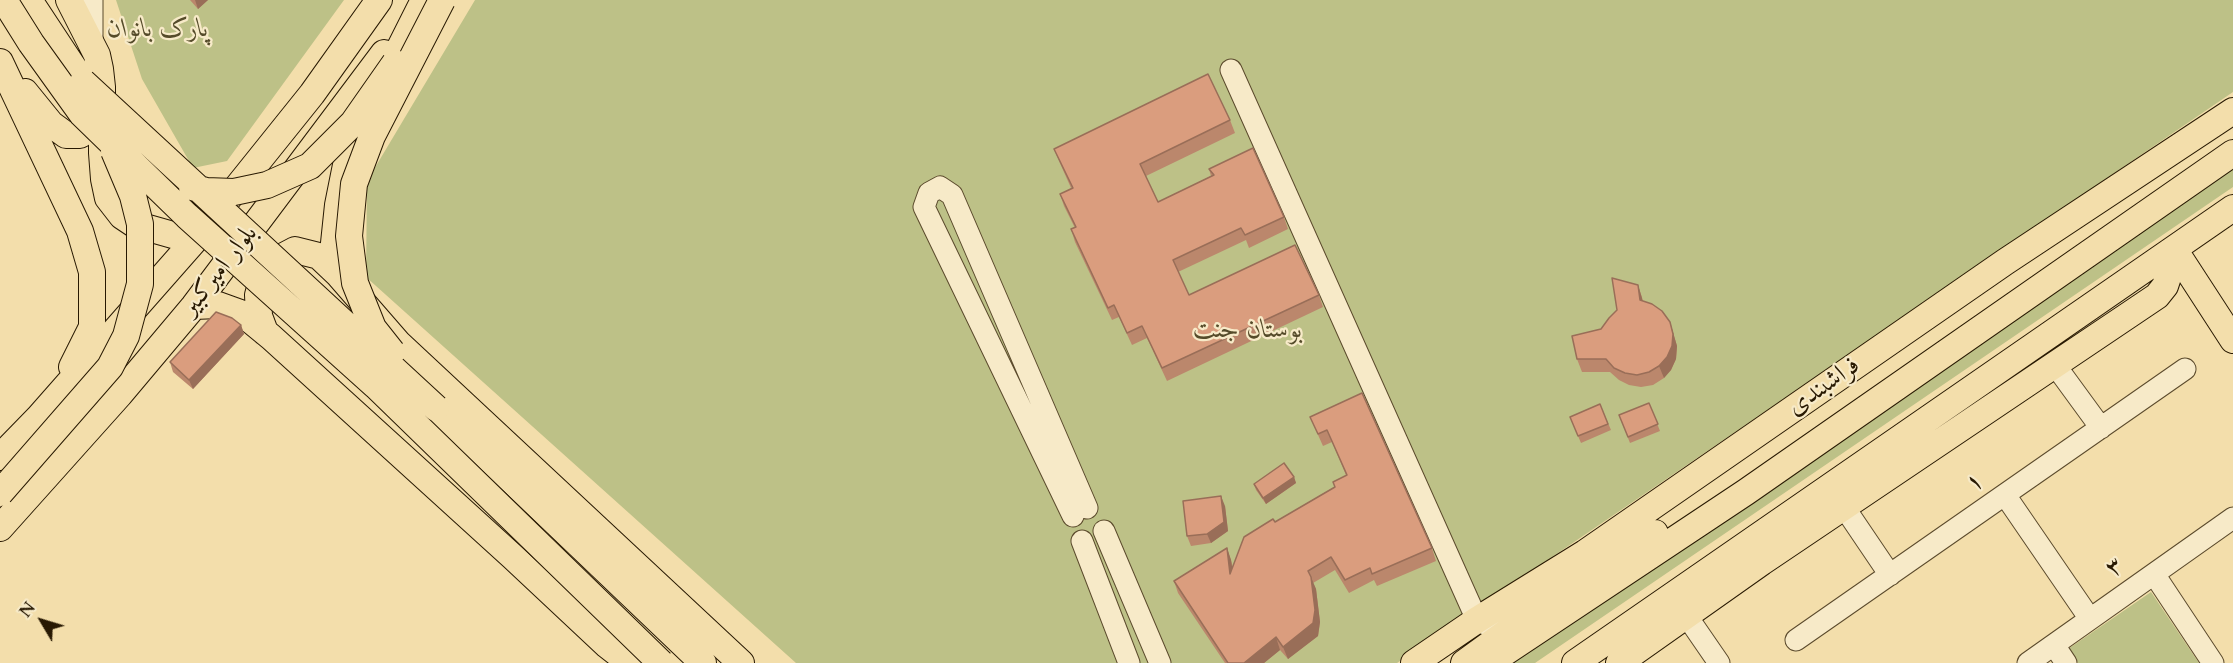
<!DOCTYPE html>
<meta charset="utf-8">
<style>
body{margin:0}
#map{position:relative;width:2233px;height:663px;overflow:hidden;background:#f3deab;font-family:Cardo,serif}
canvas{display:block}
.north{position:absolute;left:12px;top:591px;width:60px;height:60px;-webkit-text-stroke:4px #f7eac8;paint-order:stroke;rotate:308deg;font-size:16px;font-weight:700;line-height:24px;text-align:center;color:#281902}
.north::after{content:'';display:block;margin:auto;width:21px;height:27px;background:#281902;clip-path:polygon(50% 0,100% 100%,50% 72%,0 100%)}
</style>
<div id="map">
<canvas width="2233" height="663"></canvas>
<div class="north">N</div>
</div>
<script>
const ctx = document.querySelector('canvas').getContext('2d');
ctx.lineJoin = 'round';
function fill(path, color) {
  ctx.fillStyle = color;
  ctx.fill(path, 'evenodd');
}
function toPath(rows) {
  const path = new Path2D();
  for (const r of rows) {
    path.moveTo(r[0], r[1]);
    for (let i = 2; i < r.length; i += 2) path.lineTo(r[i], r[i + 1]);
  }
  return path;
}
function stroke(path, color, width, dash) {
  ctx.strokeStyle = color;
  ctx.lineWidth = width;
  ctx.lineCap = dash ? 'butt' : 'round';
  ctx.setLineDash(dash || []);
  ctx.stroke(path);
}
function write(font, color, halo, rows, align = 'center') {
  ctx.font = font + ' Cardo,Amiri,serif';
  ctx.lineWidth = 4.5;
  ctx.setLineDash([]);
  ctx.textBaseline = 'middle';
  ctx.strokeStyle = halo;
  ctx.fillStyle = color;
  for (const [text, x, y, turn = 0] of rows) {
    ctx.save();
    ctx.translate(x, y);
    ctx.rotate((+turn || 0) * Math.PI / 180);
    ctx.textAlign = isNaN(turn) ? turn : align;
    if (halo) ctx.strokeText(text, 0, 0);
    ctx.fillText(text, 0, 0);
    ctx.restore();
  }
}
const green = toPath([
 [116,0,344,0,227,161,193,168,142,79],
 [475,0,2233,0,2233,92,1397,663,796,663,366,277,367,181],
 [2233,166,2233,187,1535,663,1513,663,1788,475],
 [2151,592,2199,663,2078,663,2068,649]
]);
const minor = toPath([
 [92,43,92,0],
 [1231,70,1477,620,1504,633],
 [2055,365,2101,428],
 [2005,495,2090,619],
 [1844,507,1890,575],
 [1073,516,924,207,929,193,940,187,952,195,1087,508],
 [1104,531,1160,663],
 [1082,541,1129,663],
 [2154,574,2213,663],
 [1686,615,1719,663],
 [1796,640,2185,369],
 [2054,645,2066,663],
 [2028,663,2233,518]
]);
const major = toPath([
 [29,0,83,82],
 [69,0,97,55,100,69,102,87,102,153,104,179,108,198,122,216,134,224,194,241],
 [424,0,358,131,346,165,338,205,334,243,338,274,398,343,741,663],
 [0,62,80,231,92,272,92,327,72,367],
 [25,92,51,124,66,135,80,135,91,127,99,112,100,106],
 [2174,249,2233,340],
 [194,306,218,305,243,314,271,337,513,557,607,645,630,663],
 [265,332,259,316,258,295,264,274,278,259,295,250,319,256,338,274],
 [436,408,703,663],
 [0,457,39,417,194,241,312,94,379,0],
 [0,528,120,394,194,306,384,53],
 [1414,663,1477,620,1585,553,2005,262,2233,111],
 [1464,663,1580,579,1655,533],
 [1489,663,1746,492,2233,153],
 [1575,663,2233,208],
 [1619,663,1762,562,2157,296,2165,286,2168,277,2174,249]
]);
const majorBridge = toPath([
 [4,0,31,43,82,114,187,216,376,386,661,663],
 [83,82,436,408],
 [192,187,206,191,234,192,267,185,310,166,353,123,395,63],
 [392,352,373,328,355,283,349,236,354,184,372,136,442,0],
 [0,493,110,367,126,336,140,284,140,224,133,196,114,151]
]);
const wall = toPath([
 [190,0,208,0,198,9],
 [1230,120,1235,133,1146,176,1158,202,1211,176,1209,169,1284,217,1288,229,1249,248,1246,240,1178,272,1189,295,1319,295,1323,307,1167,381,1147,338,1132,345,1119,317,1112,320,1075,242,1071,229,1075,228,1064,206,1060,194,1071,188,1059,161,1054,149],
 [1638,285,1643,301,1670,322,1677,346,1676,359,1671,370,1664,378,1653,385,1641,387,1629,385,1619,380,1610,372,1582,372,1577,359],
 [241,325,244,334,193,389,173,372,170,362],
 [1362,393,1432,548,1436,561,1377,586,1374,580,1349,593,1335,570,1313,583,1316,589,1320,622,1318,636,1288,659,1280,650,1264,663,1225,663,1178,593,1174,581,1227,548,1231,560,1233,568,1275,522,1334,487,1346,475,1332,442,1323,446,1310,417],
 [1649,403,1660,431,1630,443,1619,415],
 [1600,404,1611,430,1581,443,1570,417],
 [1294,477,1296,483,1266,504,1256,490,1254,484],
 [1225,506,1228,531,1211,543,1191,546,1187,536]
]);
const shadedWall = toPath([
 [195,0,208,0,198,9],
 [1638,285,1642,298,1644,312,1640,300],
 [1670,322,1677,346,1676,359,1671,370,1664,378,1659,366],
 [241,325,244,334,193,389,189,380],
 [1294,477,1296,483,1266,504,1263,498],
 [1221,496,1225,506,1228,531,1211,543,1207,534],
 [1227,548,1231,560,1235,587,1230,574],
 [1311,577,1316,589,1320,622,1318,636,1288,659,1283,647],
 [1276,637,1280,650,1264,663,1244,663]
]);
const building = toPath([
 [1208,74,1230,120,1140,164,1158,202,1214,175,1209,169,1253,148,1284,217,1245,235,1241,228,1173,260,1189,295,1295,245,1319,295,1162,368,1142,326,1127,333,1114,305,1108,308,1071,229,1076,227,1060,194,1073,188,1054,149,1208,74],
 [1612,278,1638,285,1640,300,1652,304,1662,311,1670,322,1673,334,1672,346,1667,357,1659,366,1649,372,1637,375,1625,373,1614,368,1606,359,1577,359,1572,336,1601,329,1609,318,1617,310,1612,278],
 [216,312,232,318,241,325,189,380,170,362,216,312],
 [1362,393,1432,548,1372,574,1370,568,1345,580,1331,557,1308,571,1311,577,1315,610,1313,623,1283,647,1276,637,1244,663,1228,663,1174,581,1227,548,1230,574,1244,537,1273,519,1275,522,1335,487,1333,482,1347,475,1327,430,1318,434,1310,417,1362,393],
 [1649,403,1658,424,1628,437,1619,415,1649,403],
 [1600,404,1608,424,1578,436,1570,417,1600,404],
 [1284,463,1294,477,1263,498,1254,484,1284,463],
 [1221,496,1224,522,1207,534,1187,536,1183,501,1221,496]
]);
const parkNames = [
 ["پارک بانوان",158,30],
 ["بوستان جنت",1248,331]
];
const streetNames = [
 ["بلوار امیرکبیر",220,271,-52],
 ["فراشبندی",1824,387,-35],
 ["۱",1975,483,-35],
 ["۳",2115,568,-35]
];
fill(green, '#bdc187');
stroke(minor, '#5b4a2c', 23);
stroke(major, '#281902', 28);
stroke(minor, '#f7eac8', 21);
stroke(major, '#f3deab', 26);
stroke(majorBridge, '#281902', 28, []);
stroke(majorBridge, '#f3deab', 26);
fill(wall, '#bb876c');
fill(shadedWall, '#996e58');
fill(building, '#da9d7e');
stroke(building, '#996e58', 1.5);
write('italic 26px', '#554b2a', '#f7eac8', parkNames);
write('26px', '#281902', '#f7eac8', streetNames);
</script>
